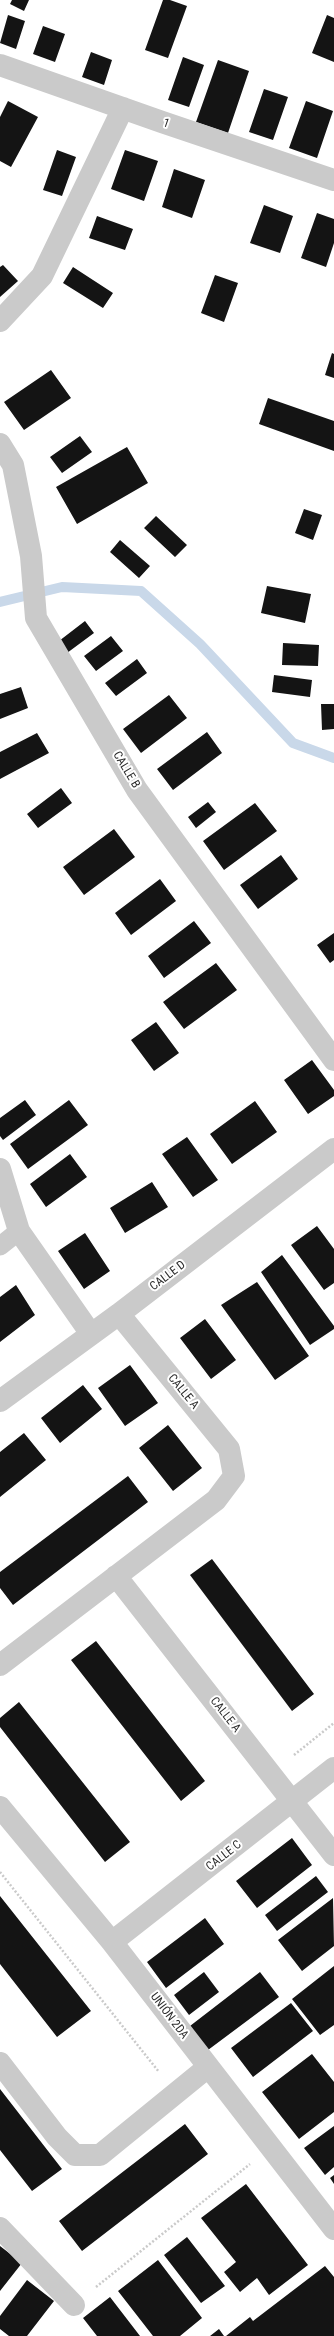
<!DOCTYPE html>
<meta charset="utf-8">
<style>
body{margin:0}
canvas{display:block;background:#fff}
</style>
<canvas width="334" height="2336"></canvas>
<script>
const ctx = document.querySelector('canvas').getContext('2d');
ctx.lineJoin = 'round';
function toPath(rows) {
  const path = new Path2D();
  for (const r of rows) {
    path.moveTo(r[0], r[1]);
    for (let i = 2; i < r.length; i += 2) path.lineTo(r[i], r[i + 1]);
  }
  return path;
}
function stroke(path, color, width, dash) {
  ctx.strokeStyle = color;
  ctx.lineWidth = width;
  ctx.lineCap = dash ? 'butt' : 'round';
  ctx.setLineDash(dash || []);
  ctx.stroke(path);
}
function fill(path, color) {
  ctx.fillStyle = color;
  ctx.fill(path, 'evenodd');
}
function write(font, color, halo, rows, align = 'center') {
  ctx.font = font + ' "Roboto Condensed",sans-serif';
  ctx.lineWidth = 4;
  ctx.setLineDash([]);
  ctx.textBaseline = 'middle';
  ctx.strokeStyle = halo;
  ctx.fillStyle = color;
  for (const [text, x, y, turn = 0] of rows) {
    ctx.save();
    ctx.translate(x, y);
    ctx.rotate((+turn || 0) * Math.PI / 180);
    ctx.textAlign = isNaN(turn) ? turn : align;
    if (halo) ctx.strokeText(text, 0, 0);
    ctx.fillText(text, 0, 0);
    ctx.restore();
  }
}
const stream = toPath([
 [0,602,62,587,141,591,200,644,293,743,334,758]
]);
const building = toPath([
 [12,0,29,0,24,11,10,4],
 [163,0,170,0,187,6,168,58,145,50],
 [8,15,25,21,16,49,0,43],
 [327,15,334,18,334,62,312,53],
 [43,26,65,34,55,62,33,54],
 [91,52,112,60,104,85,82,77],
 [183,57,204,65,189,107,168,100],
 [218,60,249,71,228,133,196,122],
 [264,89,288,97,273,140,249,132],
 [8,101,38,117,11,167,0,161,0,117],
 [306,101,333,111,317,158,289,148],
 [57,150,76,157,62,196,43,190],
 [125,150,158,161,144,201,111,189],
 [174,169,205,180,192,218,162,207],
 [264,205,293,216,280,253,250,243],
 [317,213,334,219,334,243,326,267,301,258],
 [97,216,133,229,125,250,89,238],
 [3,265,18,281,0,297,0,267],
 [73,267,113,293,103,308,63,283],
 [215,275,238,283,224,322,201,313],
 [332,353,334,354,334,378,325,375],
 [51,370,71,398,24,430,4,402],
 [268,398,334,421,334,451,259,424],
 [80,436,92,452,62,473,50,457],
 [127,447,148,483,77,524,56,487],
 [304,509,322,515,313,540,295,533],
 [156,516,187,545,175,557,144,528],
 [120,540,150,566,139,578,110,552],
 [267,586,311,594,305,623,261,613],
 [85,621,94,633,67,653,59,641],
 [111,636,123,651,96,671,84,656],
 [283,643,319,645,318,666,282,665],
 [137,659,147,673,116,696,105,683],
 [274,675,312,680,310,697,272,692],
 [21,687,28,708,0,719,0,694],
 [169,695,187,718,141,753,123,729],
 [321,704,334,704,334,729,322,730],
 [207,732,222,753,173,790,157,769],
 [37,733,49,753,0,779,0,752],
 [61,788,72,803,38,828,27,814],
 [208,802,216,812,196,828,188,817],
 [255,803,277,831,224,870,203,841],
 [114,829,135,857,84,895,63,867],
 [281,855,298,879,258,909,240,885],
 [160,879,176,901,131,935,115,913],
 [194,921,211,943,164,978,148,956],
 [334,933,334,960,330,963,317,945],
 [216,963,237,990,184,1029,163,1002],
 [156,1022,179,1053,154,1071,131,1040],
 [312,1060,334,1090,334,1096,308,1114,284,1080],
 [25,1100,36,1115,3,1140,0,1136,0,1118],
 [69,1100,88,1125,28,1169,10,1144],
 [255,1101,277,1132,232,1164,210,1134],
 [187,1137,218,1180,193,1197,162,1154],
 [70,1154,87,1177,46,1207,30,1184],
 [152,1182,168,1207,125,1233,110,1208],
 [317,1226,334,1249,334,1283,324,1290,291,1245],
 [85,1233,110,1271,84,1289,58,1251],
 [282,1255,334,1326,334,1329,310,1345,261,1272],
 [257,1282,309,1356,275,1380,221,1305],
 [16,1285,35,1315,0,1342,0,1297],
 [205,1319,236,1360,211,1379,180,1338],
 [130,1365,158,1403,125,1426,98,1388],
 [83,1385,102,1409,60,1443,41,1418],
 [168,1425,202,1468,173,1491,139,1448],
 [24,1433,46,1460,0,1497,0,1452],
 [128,1476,148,1502,13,1605,0,1588,0,1572],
 [212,1559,314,1694,292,1711,190,1575],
 [96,1641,205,1781,181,1801,71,1660],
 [19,1702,130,1842,105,1862,0,1727,0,1718],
 [292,1838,312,1865,257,1908,236,1881],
 [316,1876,328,1892,277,1931,265,1915],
 [0,1896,91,2011,57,2037,0,1964],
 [333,1898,334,1946,302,1971,278,1940],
 [205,1918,224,1944,166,1988,147,1962],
 [334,1966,334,2025,320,2035,292,1999],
 [204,1972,219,1992,189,2015,174,1995],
 [260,1972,279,1997,208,2050,190,2026],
 [291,2003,313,2031,253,2077,231,2048],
 [312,2054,334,2082,334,2112,299,2139,262,2092],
 [0,2089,62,2169,32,2191,0,2150],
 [185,2124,208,2154,82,2251,59,2221],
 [334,2126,334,2167,325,2175,304,2148],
 [334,2175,334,2184,330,2178],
 [246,2184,308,2265,269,2295,257,2278,240,2292,224,2272,236,2262,201,2218],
 [187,2237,225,2286,201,2303,164,2255],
 [0,2246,22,2263,0,2291],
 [158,2260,202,2318,180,2336,153,2336,118,2291],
 [325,2266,334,2277,334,2336,226,2336,250,2317,253,2321],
 [27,2280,54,2301,27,2336,9,2336,0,2329,0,2316],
 [110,2297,140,2336,97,2336,83,2318],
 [219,2329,224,2336,210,2336]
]);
const path = toPath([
 [294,1755,334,1723],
 [0,1872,159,2072],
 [96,2287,250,2164]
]);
const service = toPath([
 [0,1246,19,1231]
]);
const minor = toPath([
 [0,65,162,122,334,180],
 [0,321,42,276,123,108],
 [0,444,13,465,31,556,36,618,137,790,334,1060],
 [0,1169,19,1231,91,1334],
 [0,1401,119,1314,334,1149],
 [116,1576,334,1855],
 [0,1665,216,1500,234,1476,229,1449,119,1314],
 [0,1807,112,1942,334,2229],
 [112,1942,334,1768],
 [0,2063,57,2137,75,2155,100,2155,208,2067],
 [0,2228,74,2305]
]);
const streetNames = [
 ["1",166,124,19],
 ["CALLE B",126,770,59],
 ["CALLE D",168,1276,-37],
 ["CALLE A",183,1392,51],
 ["CALLE A",225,1715,52],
 ["CALLE C",224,1856,-38],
 ["UNIÓN 2DA",169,2016,53]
];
stroke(stream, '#c9d8e9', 10);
fill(building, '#141414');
stroke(path, '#cacaca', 2.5, [2, 2]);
stroke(service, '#cacaca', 19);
stroke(minor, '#cacaca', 22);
write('12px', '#2d2d2d', '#fff', streetNames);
</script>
